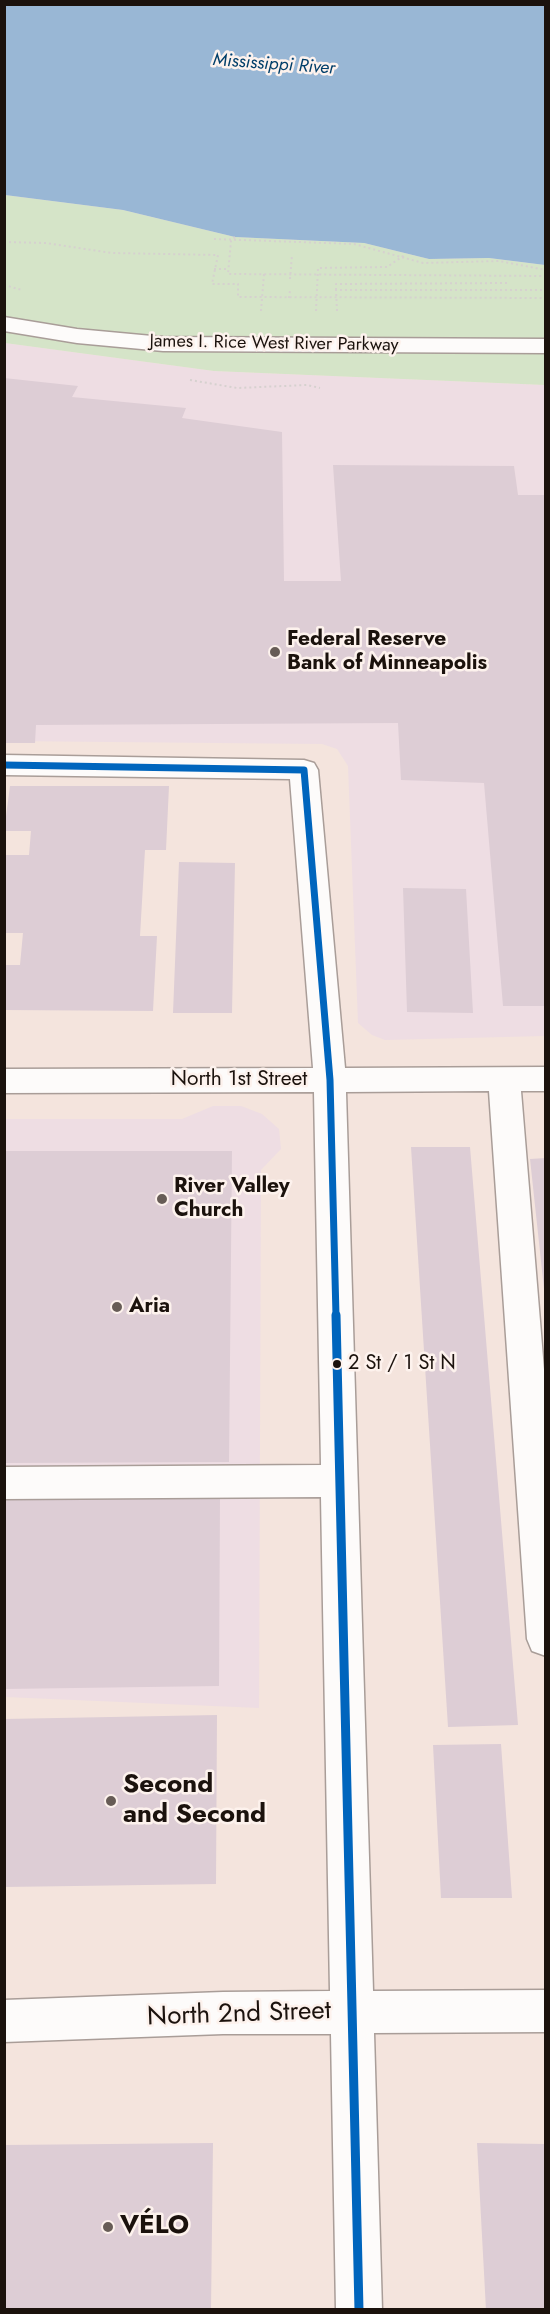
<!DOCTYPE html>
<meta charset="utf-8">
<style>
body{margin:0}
#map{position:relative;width:550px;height:2314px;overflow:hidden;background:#f4e4dd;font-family:Jost,sans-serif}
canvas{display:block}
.frame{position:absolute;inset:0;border:6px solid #1b120d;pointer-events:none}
</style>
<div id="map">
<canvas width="550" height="2314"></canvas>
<div class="frame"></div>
</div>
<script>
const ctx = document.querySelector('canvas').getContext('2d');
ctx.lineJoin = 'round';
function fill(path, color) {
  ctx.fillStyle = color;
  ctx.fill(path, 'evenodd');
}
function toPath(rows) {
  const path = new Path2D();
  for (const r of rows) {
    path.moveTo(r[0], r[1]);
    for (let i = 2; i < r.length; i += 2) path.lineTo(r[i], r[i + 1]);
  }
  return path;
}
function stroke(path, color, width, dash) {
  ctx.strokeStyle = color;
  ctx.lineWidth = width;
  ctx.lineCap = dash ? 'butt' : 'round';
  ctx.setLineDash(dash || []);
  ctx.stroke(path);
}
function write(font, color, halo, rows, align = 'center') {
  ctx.font = font + ' Jost,sans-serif';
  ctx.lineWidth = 5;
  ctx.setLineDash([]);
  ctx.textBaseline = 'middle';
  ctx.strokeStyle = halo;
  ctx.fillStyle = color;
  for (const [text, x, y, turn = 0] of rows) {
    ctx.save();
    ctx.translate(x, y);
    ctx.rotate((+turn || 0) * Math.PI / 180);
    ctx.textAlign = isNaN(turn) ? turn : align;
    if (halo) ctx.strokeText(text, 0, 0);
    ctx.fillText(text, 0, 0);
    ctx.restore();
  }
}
const commercial = toPath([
 [5,343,214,371,545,385,545,1036,385,1040,372,1035,358,1023,348,766,337,749,322,744,5,741],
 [213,1106,241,1106,262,1114,279,1129,281,1149,261,1170,259,1708,5,1697,5,1119,182,1119]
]);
const green = toPath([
 [5,195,123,210,235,237,364,243,429,259,489,258,545,265,545,385,214,371,5,343]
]);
const water = toPath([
 [4,5,545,5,545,265,489,258,429,259,364,243,235,237,123,210,5,195]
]);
const building = toPath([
 [4,378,78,386,72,397,186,408,182,418,282,432,284,581,341,581,333,465,514,466,518,495,546,495,546,1006,503,1006,484,783,401,780,398,723,36,725,35,743,4,743],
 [10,786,169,786,166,850,145,850,140,936,157,936,153,1011,4,1010,4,965,20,965,23,933,4,933,4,855,29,855,31,831,4,831],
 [179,862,235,863,232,1013,173,1013],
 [403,888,466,889,473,1013,407,1012],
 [411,1147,470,1147,518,1725,448,1727],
 [4,1151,232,1151,229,1462,4,1463],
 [546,1158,546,1289,544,1289,530,1159],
 [220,1497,219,1686,4,1689,4,1498],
 [217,1715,216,1884,4,1887,4,1719],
 [501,1744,512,1898,441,1898,433,1745],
 [213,2143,211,2310,4,2310,4,2145],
 [477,2143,546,2144,546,2310,486,2310]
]);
const path = toPath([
 [235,237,231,241,228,274,546,276],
 [214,239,354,244,423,263,499,261,546,270],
 [4,242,46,243,112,253,218,255,212,284,238,284,238,297,546,298],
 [214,269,229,269],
 [290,279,292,255],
 [4,285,22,290],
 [336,290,336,284,510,283],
 [289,298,290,290],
 [261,311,264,274],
 [316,311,318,268,387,267,406,254],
 [337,311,336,290,546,290],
 [190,380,237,388,307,385,320,388]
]);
const minor = toPath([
 [4,317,77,329,163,337,546,339,546,353,163,351,77,343,4,331,4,317],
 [4,755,304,760,314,763,318,770,345,1068,546,1067,546,1091,521,1091,546,1394,546,1656,532,1651,527,1639,489,1091,346,1092,373,1991,546,1990,546,2032,374,2033,382,2310,336,2310,331,2034,223,2034,4,2042,4,2000,223,1992,330,1991,321,1497,4,1499,4,1467,321,1465,314,1092,4,1093,4,1069,313,1068,290,779,4,775,4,755]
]);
const bus1Far1 = toPath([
 [4,765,304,770,330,1080,336,1316]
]);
const bus1 = toPath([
 [336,1315,359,2310]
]);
const markers = [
 [275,652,6,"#675c56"],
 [162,1199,6,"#675c56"],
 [117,1307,6,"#675c56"],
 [337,1364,5,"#1b120d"],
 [111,1801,6,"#675c56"],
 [108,2227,6,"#675c56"]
];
const farWaternames = [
 ["Mississippi River",274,65,4]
];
const farStreetnames = [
 ["James I. Rice West River Parkway",274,344,1]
];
const busNames = [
 ["2 St / 1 St N",348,1364]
];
const poiNames = [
 ["Federal Reserve",287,640],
 ["Bank of Minneapolis",287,664],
 ["River Valley",174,1187],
 ["Church",174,1211],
 ["Aria",129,1307]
];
const streetNames = [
 ["North 1st Street",239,1080]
];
const nearPoinames = [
 ["Second",123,1786],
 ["and Second",123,1816],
 ["VÉLO",120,2227]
];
const nearStreetnames = [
 ["North 2nd Street",239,2015,-2]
];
fill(commercial, '#eedde3');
fill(green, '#d5e4c8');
fill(water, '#99b7d5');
fill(building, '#ddcdd5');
stroke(minor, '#a99d98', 3);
stroke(path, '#d6d1cf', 2, [2, 3]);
fill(minor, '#fdfbfa');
stroke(bus1Far1, '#0065bd', 7);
stroke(bus1, '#0065bd', 9);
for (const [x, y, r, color] of markers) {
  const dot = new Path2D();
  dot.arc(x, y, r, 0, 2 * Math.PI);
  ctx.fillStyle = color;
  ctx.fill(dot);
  stroke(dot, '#fdf2ed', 2);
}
write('italic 18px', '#003e69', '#fdf2ed', farWaternames);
write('18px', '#1b120d', '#fdf2ed', farStreetnames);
write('20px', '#1b120d', '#fdf2ed', busNames, 'left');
write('bold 21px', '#1b120d', '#fdf2ed', poiNames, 'left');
write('21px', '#1b120d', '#fdf2ed', streetNames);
write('bold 26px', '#1b120d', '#fdf2ed', nearPoinames, 'left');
write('26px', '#1b120d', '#fdf2ed', nearStreetnames);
</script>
